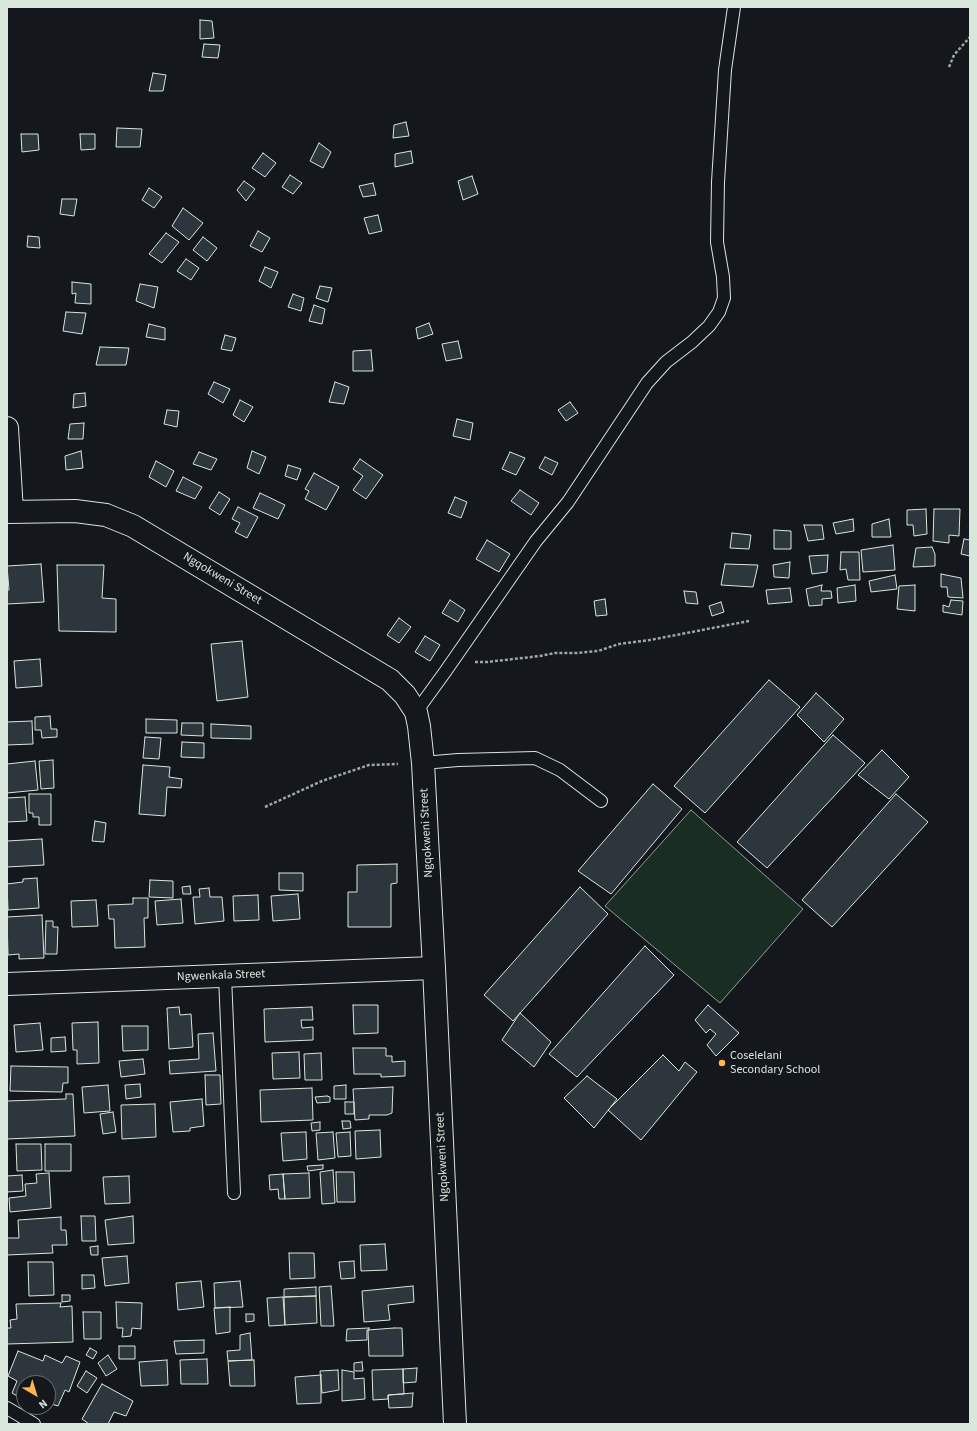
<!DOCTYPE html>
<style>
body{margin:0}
#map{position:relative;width:977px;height:1431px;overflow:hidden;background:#14181c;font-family:"Source Sans 3",sans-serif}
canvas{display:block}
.frame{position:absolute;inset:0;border:8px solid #d8e6dc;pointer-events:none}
.north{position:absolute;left:16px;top:1375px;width:40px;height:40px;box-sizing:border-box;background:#14181c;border:1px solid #626a69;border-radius:50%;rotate:142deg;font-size:11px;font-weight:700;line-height:16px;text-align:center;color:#d8e6dc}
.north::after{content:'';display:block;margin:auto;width:14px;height:18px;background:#ffb74d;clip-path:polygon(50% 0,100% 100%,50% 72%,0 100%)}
</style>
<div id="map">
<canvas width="977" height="1431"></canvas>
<div class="frame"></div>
<div class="north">N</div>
</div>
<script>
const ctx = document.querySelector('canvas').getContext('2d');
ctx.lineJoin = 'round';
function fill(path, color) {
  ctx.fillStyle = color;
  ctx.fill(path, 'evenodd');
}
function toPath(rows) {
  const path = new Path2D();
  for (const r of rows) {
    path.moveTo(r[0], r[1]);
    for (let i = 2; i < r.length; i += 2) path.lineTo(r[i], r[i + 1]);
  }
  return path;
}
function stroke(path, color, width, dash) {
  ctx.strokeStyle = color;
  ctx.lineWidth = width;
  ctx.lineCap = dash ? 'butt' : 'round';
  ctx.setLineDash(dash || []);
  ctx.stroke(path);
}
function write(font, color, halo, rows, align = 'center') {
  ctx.font = font + ' "Source Sans 3",sans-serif';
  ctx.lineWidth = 3;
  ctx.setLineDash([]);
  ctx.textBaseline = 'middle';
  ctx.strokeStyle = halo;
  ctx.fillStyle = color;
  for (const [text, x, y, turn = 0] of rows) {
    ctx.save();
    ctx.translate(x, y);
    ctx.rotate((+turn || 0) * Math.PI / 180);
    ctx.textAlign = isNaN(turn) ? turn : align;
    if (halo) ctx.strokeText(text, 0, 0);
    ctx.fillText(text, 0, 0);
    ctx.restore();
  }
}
const green = toPath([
 [691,810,803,909,720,1003,605,906,691,810]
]);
const building = toPath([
 [200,20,212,21,214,38,200,39,200,20],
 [204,44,220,45,218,58,202,57,204,44],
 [153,73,166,75,163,91,149,91,153,73],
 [406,122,409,136,393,138,394,125,406,122],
 [117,128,142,129,140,147,116,147,117,128],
 [21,134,38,134,39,150,22,152,21,134],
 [80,134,95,134,95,149,81,150,80,134],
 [319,143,331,152,323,168,310,161,319,143],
 [411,151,413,163,395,167,395,154,411,151],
 [263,153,276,163,265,177,252,168,263,153],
 [290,175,302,183,293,194,282,187,290,175],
 [472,176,478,194,463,200,458,181,472,176],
 [244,181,255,189,246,201,237,190,244,181],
 [373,183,376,195,363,197,359,186,373,183],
 [149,188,162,197,154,208,142,200,149,188],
 [62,199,77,199,74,216,60,214,62,199],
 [183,208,203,223,189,240,172,226,183,208],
 [378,215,382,231,369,234,364,218,378,215],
 [258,231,270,238,262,252,250,246,258,231],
 [166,233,179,242,162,263,149,254,166,233],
 [28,236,39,237,40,248,27,247,28,236],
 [203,237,217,248,207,261,193,250,203,237],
 [186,259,199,268,191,280,177,271,186,259],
 [265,267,278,272,271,288,259,281,265,267],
 [72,282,91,284,91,304,75,303,76,293,72,294,72,282],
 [140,284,158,287,154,308,136,301,140,284],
 [320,286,332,288,328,302,316,298,320,286],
 [293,294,304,298,301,311,288,307,293,294],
 [314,305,325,309,322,324,309,321,314,305],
 [66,312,86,313,82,334,63,331,66,312],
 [429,323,433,334,418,339,416,328,429,323],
 [149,324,165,328,165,340,146,337,149,324],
 [225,335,236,338,232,351,221,349,225,335],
 [458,341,462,358,446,361,442,344,458,341],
 [100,347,129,348,126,365,96,365,100,347],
 [371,350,373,371,353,371,353,351,371,350],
 [214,382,230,389,223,403,208,394,214,382],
 [335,382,349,387,344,404,329,402,335,382],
 [85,393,86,406,73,408,74,394,85,393],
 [240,400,253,407,244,422,233,415,240,400],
 [570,402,578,413,566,421,558,410,570,402],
 [167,410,179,411,177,427,164,424,167,410],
 [457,419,473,423,470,440,453,436,457,419],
 [84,423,83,439,68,439,70,424,84,423],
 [81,451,83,468,66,470,65,456,81,451],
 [252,451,266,457,259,474,247,468,252,451],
 [199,452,217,459,211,470,193,464,199,452],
 [510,452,525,458,516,475,502,469,510,452],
 [545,457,558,463,552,475,539,468,545,457],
 [360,459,383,475,366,499,353,490,363,476,353,469,360,459],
 [156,461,174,471,166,487,149,477,156,461],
 [288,465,301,469,297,480,285,476,288,465],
 [314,473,339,487,326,510,305,499,309,491,305,489,314,473],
 [183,477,202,487,195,499,176,491,183,477],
 [520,490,539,503,531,515,511,501,520,490],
 [219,492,230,499,220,515,209,508,219,492],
 [260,493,285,505,278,519,253,508,260,493],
 [455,497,467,502,461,518,448,513,455,497],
 [238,507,258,517,247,538,235,532,240,523,232,519,238,507],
 [926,509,927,534,914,536,913,525,907,525,907,510,926,509],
 [934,509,960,509,959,536,949,535,949,543,933,541,934,509],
 [853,519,854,531,836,534,833,523,853,519],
 [889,519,891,537,872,537,872,524,889,519],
 [804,525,822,525,824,539,808,541,804,525],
 [774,530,791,531,791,549,774,549,774,530],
 [732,533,751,535,749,549,730,548,732,533],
 [964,539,970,540,970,556,961,554,964,539],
 [487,540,510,554,499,572,476,559,487,540],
 [893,545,895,570,863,572,861,550,893,545],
 [932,547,935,554,935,566,913,567,916,548,932,547],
 [841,552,859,552,860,580,848,580,846,569,840,570,841,552],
 [828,555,827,572,812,574,809,556,828,555],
 [790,562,789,578,774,577,773,565,790,562],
 [41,564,44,602,7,604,7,590,9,590,7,566,41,564],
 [725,564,758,565,753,587,721,585,725,564],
 [57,565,104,565,102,598,116,599,116,632,59,631,57,565],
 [941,574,961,578,963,598,948,597,947,587,941,587,941,574],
 [895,575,897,589,871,592,869,581,895,575],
 [822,585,821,591,831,591,832,598,822,599,822,605,809,606,806,589,822,585],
 [855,585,856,601,838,603,837,588,855,585],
 [915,585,915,611,897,609,899,586,915,585],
 [790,588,792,602,768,604,766,590,790,588],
 [684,591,696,592,698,604,686,603,684,591],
 [605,599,607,615,596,616,594,601,605,599],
 [450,600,465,610,458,622,442,613,450,600],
 [951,600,963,601,962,615,943,612,943,605,949,607,951,600],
 [721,602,724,612,712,616,709,606,721,602],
 [399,618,411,627,399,643,387,635,399,618],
 [425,636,440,645,430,661,415,652,425,636],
 [242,641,248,697,217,701,211,644,242,641],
 [40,659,42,686,16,688,14,661,40,659],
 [769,680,800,707,705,813,674,786,769,680],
 [816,693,844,719,824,742,797,715,816,693],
 [50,716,51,729,57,729,57,737,42,738,41,730,35,730,35,717,50,716],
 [146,719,177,720,177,733,146,733,146,719],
 [32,721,33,744,7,745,7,722,32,721],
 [182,723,203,723,203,736,181,735,182,723],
 [211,724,251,726,251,739,211,738,211,724],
 [833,735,865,763,767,868,737,842,833,735],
 [145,737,161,738,159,759,143,758,145,737],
 [182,742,204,743,204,758,181,757,182,742],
 [882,750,909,777,889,799,858,775,882,750],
 [53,760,54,788,41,789,39,761,53,760],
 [35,761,38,790,7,793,7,764,35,761],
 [143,765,170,767,169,777,182,779,181,788,167,787,165,816,139,814,143,765],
 [653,784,682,809,611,894,578,871,653,784],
 [29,794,51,794,51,825,39,825,39,817,33,817,33,813,29,813,29,794],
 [896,794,928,822,832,927,802,900,896,794],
 [25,797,27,821,7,822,7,798,25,797],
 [95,821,106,823,104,842,92,841,95,821],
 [42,839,44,865,7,867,7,841,42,839],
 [397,864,397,883,391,884,391,927,348,927,348,892,357,892,357,865,397,864],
 [279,873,303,873,303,891,279,890,279,873],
 [37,878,39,908,8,910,7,884,23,882,23,879,37,878],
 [150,880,173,881,173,898,149,897,150,880],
 [190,886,191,894,183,894,182,887,190,886],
 [580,887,608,914,513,1021,484,995,580,887],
 [209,888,210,897,222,897,224,921,195,924,193,897,200,897,199,889,209,888],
 [298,894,300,919,273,921,271,896,298,894],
 [258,895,259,920,234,921,233,896,258,895],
 [133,898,148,898,148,918,144,918,145,947,115,948,114,919,109,919,108,905,133,904,133,898],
 [181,899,183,923,157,925,155,901,181,899],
 [96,900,98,926,72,927,71,901,96,900],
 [42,915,44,958,19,959,19,954,8,955,7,917,42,915],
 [46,921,53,921,53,927,58,927,57,954,45,954,46,921],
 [645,946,674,975,577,1077,549,1054,645,946],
 [353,1005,378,1005,378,1033,354,1034,353,1005],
 [708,1005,739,1033,716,1056,707,1045,716,1034,710,1029,706,1033,695,1020,708,1005],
 [179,1007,180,1015,191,1014,193,1047,169,1049,167,1008,179,1007],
 [312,1007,313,1020,301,1020,302,1028,313,1027,313,1040,265,1042,264,1009,312,1007],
 [520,1013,551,1042,534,1067,502,1040,520,1013],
 [98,1022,99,1063,77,1064,77,1050,73,1050,72,1023,98,1022],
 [40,1023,43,1050,16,1052,14,1025,40,1023],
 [122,1026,148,1026,148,1050,123,1051,122,1026],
 [213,1033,216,1071,170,1074,169,1061,199,1059,198,1034,213,1033],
 [65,1037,66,1051,51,1052,51,1038,65,1037],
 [353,1048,386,1048,386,1056,392,1056,392,1062,405,1061,405,1076,381,1077,381,1074,354,1074,353,1048],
 [299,1052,300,1078,273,1079,272,1053,299,1052],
 [321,1053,322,1080,305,1080,304,1054,321,1053],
 [663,1055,679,1071,685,1062,697,1072,641,1140,608,1110,663,1055],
 [143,1059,145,1074,121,1077,119,1061,143,1059],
 [11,1066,68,1067,68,1083,63,1083,62,1092,10,1091,11,1066],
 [205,1075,220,1075,221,1104,206,1105,205,1075],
 [587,1076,617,1099,594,1128,564,1098,587,1076],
 [140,1084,141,1097,126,1099,125,1085,140,1084],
 [108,1085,110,1111,84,1113,82,1087,108,1085],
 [346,1085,346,1099,334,1099,334,1086,346,1085],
 [393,1087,392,1113,387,1115,369,1115,369,1119,355,1120,353,1089,393,1087],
 [312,1088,313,1120,261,1122,260,1090,312,1088],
 [66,1094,73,1094,75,1136,7,1139,7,1101,66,1099,66,1094],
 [327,1096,330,1097,330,1102,317,1103,315,1097,327,1096],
 [202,1099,204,1126,190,1128,190,1131,173,1132,170,1102,202,1099],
 [345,1102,354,1102,354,1114,345,1114,345,1102],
 [155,1104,156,1137,122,1139,121,1105,155,1104],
 [113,1112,116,1132,103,1134,100,1114,113,1112],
 [342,1121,350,1121,351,1128,343,1129,342,1121],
 [320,1122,320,1130,312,1131,311,1123,320,1122],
 [380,1130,381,1157,356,1159,355,1131,380,1130],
 [306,1132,307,1159,283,1161,281,1133,306,1132],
 [333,1132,335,1158,318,1160,316,1133,333,1132],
 [350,1132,351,1156,338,1157,336,1133,350,1132],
 [16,1144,41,1144,42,1170,17,1171,16,1144],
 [45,1144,71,1144,71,1171,45,1171,45,1144],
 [323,1165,323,1169,308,1171,307,1166,323,1165],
 [333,1170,335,1203,322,1204,320,1172,333,1170],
 [336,1172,354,1172,355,1202,337,1202,336,1172],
 [49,1173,51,1208,10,1212,9,1198,26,1196,25,1184,37,1183,36,1174,49,1173],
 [309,1173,310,1198,285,1199,283,1174,309,1173],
 [283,1174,285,1199,279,1199,278,1189,270,1190,269,1175,283,1174],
 [22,1175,23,1191,7,1192,7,1176,22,1175],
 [129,1176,130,1203,105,1204,103,1177,129,1176],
 [81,1216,95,1216,96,1241,82,1241,81,1216],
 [133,1216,134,1243,108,1245,105,1220,133,1216],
 [61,1217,61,1230,66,1230,67,1245,52,1245,53,1253,7,1255,7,1238,19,1238,18,1220,61,1217],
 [385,1244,387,1270,361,1271,360,1245,385,1244],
 [98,1246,98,1255,91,1255,90,1247,98,1246],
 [289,1253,314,1253,315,1278,290,1279,289,1253],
 [127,1256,129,1283,105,1286,102,1258,127,1256],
 [354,1261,355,1278,341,1279,339,1262,354,1261],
 [28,1262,53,1262,54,1295,29,1296,28,1262],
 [82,1275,94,1275,95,1288,82,1289,82,1275],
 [201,1281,204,1307,178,1310,176,1283,201,1281],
 [240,1281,243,1307,215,1308,214,1283,240,1281],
 [331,1286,334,1326,321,1326,319,1287,331,1286],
 [413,1286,414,1302,388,1305,390,1320,364,1322,362,1291,413,1286],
 [316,1287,316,1296,284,1297,284,1289,316,1287],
 [62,1295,70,1295,70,1301,62,1302,62,1295],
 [316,1296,317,1323,285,1325,284,1297,316,1296],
 [283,1297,285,1325,269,1326,267,1298,283,1297],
 [116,1302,142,1303,141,1329,132,1328,131,1336,122,1337,123,1328,117,1328,116,1302],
 [61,1303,60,1307,72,1306,73,1342,7,1344,7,1328,11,1328,10,1320,17,1319,16,1304,61,1303],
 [230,1307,230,1332,216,1334,214,1308,230,1307],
 [83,1312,101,1312,101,1339,84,1339,83,1312],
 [246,1314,254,1314,254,1321,246,1322,246,1314],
 [369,1328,369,1330,367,1330,367,1340,346,1341,347,1329,369,1328],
 [394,1328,402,1328,403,1356,369,1356,368,1330,394,1328],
 [250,1333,252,1360,228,1361,227,1351,240,1350,240,1335,250,1333],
 [204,1340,204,1353,176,1354,174,1341,204,1340],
 [119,1346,135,1346,135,1359,119,1359,119,1346],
 [90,1348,97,1352,93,1359,86,1355,90,1348],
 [18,1351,43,1361,45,1355,62,1363,66,1356,80,1362,69,1392,65,1390,58,1406,48,1403,48,1383,24,1383,24,1400,12,1393,17,1381,8,1376,18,1351],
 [108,1355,117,1369,106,1376,98,1363,108,1355],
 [207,1359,208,1384,181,1384,180,1360,207,1359],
 [167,1360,168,1385,141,1386,139,1362,167,1360],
 [254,1360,255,1386,230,1386,228,1361,254,1360],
 [362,1362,363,1371,354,1371,354,1363,362,1362],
 [417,1368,416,1382,403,1383,403,1369,417,1368],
 [403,1369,404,1394,388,1395,388,1399,373,1400,372,1370,403,1369],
 [338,1370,339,1390,322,1393,320,1371,338,1370],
 [342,1370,354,1372,354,1379,364,1378,365,1399,342,1401,342,1370],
 [86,1371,97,1378,87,1393,77,1386,86,1371],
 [321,1375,321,1403,297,1404,295,1377,321,1375],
 [102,1384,133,1401,126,1416,114,1412,108,1424,89,1424,82,1419,102,1384],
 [413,1393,412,1407,389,1408,388,1395,413,1393]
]);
const path = toPath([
 [949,67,954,55,970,37],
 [475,662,487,662,540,656,555,653,577,653,598,651,619,644,650,640,749,621],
 [265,807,322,781,369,765,398,764]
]);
const lane = toPath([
 [416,712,445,672,536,541,568,502,647,383,666,362,692,342,709,326,719,312,724,298,723,277,717,242,718,182,725,70,734,7],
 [423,763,458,760,535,758,560,770,601,801],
 [225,976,234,1193],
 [7,1408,34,1424]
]);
const street = toPath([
 [7,428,12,512],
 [7,512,75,511,106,515,133,526,390,680,405,695,416,712,419,726,423,763,434,968,455,1424],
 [7,984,434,968]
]);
const markers = [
 [722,1063,4,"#ffb74d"]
];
const streetNames = [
 ["Ngqokweni Street",222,579,31],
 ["Ngqokweni Street",427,833,-93],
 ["Ngwenkala Street",221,976,-2],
 ["Ngqokweni Street",443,1157,-93]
];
const poiNames = [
 ["Coselelani",730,1056],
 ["Secondary School",730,1070]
];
fill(green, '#1a2d24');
stroke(green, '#939e99', 1);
fill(building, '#2c363c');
stroke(building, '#d8e6dc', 1);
stroke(lane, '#d8e6dc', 14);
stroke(street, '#d8e6dc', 24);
stroke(path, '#9da8a2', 2.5, [3, 2]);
stroke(lane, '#14181c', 12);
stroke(street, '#14181c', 22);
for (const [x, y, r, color] of markers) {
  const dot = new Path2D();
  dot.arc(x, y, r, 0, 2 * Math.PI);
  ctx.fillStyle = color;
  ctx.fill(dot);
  stroke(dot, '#14181c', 1.5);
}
write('12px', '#d8e6dc', '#14181c', streetNames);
write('12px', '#d8e6dc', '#14181c', poiNames, 'left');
</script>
